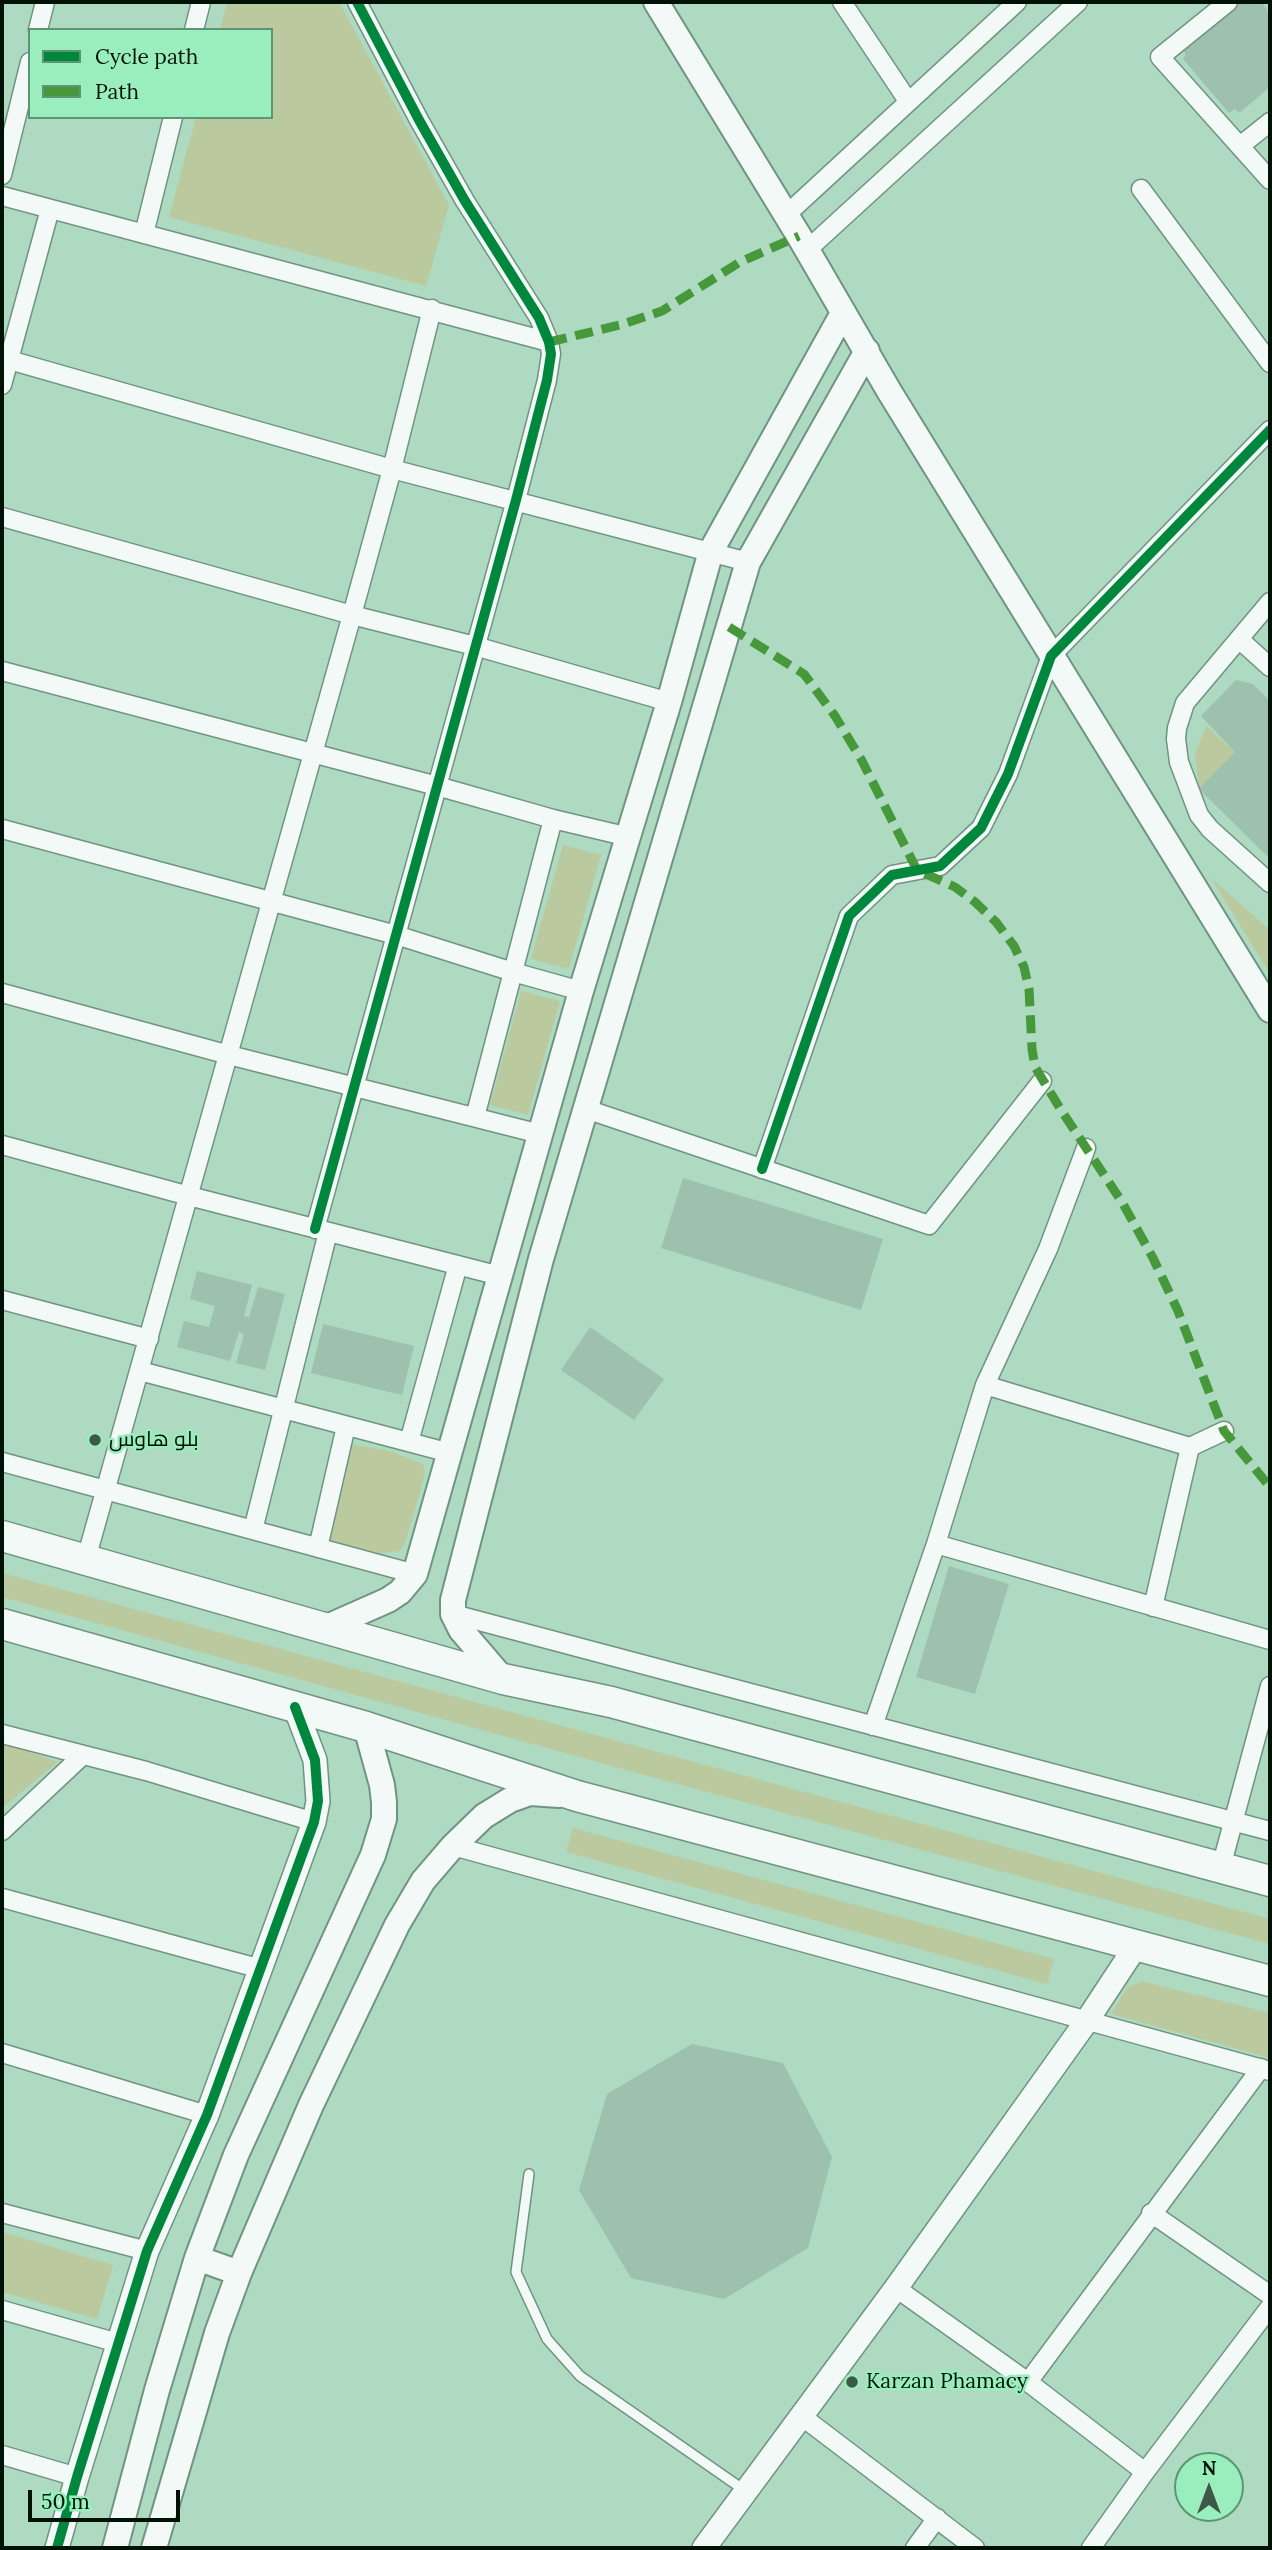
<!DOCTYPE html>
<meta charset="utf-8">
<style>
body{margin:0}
#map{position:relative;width:1272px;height:2550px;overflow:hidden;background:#addac0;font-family:Lora,serif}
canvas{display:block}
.frame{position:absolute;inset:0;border:4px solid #001206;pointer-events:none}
.legend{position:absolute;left:28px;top:28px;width:245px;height:91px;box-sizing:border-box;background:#9aedbd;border:2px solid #5c9574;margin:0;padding:9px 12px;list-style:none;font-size:21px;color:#001206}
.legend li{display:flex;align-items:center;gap:14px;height:35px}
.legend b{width:35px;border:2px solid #5c9574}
.north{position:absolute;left:1174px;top:2452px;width:70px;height:70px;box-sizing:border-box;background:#9aedbd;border:2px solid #5c9574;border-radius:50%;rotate:0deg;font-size:19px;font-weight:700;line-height:28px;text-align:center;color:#001206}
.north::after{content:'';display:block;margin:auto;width:24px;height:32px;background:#3d5847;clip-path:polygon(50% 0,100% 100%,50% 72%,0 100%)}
.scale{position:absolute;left:28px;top:2490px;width:152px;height:32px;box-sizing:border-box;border:4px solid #001206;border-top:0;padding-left:9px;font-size:21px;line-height:24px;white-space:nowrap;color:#001206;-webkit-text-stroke:5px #9aedbd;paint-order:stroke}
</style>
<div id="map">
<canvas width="1272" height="2550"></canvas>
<div class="frame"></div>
<ul class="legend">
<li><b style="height:9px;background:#00873e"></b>Cycle path</li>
<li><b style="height:9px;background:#46983a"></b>Path</li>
</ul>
<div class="north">N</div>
<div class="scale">50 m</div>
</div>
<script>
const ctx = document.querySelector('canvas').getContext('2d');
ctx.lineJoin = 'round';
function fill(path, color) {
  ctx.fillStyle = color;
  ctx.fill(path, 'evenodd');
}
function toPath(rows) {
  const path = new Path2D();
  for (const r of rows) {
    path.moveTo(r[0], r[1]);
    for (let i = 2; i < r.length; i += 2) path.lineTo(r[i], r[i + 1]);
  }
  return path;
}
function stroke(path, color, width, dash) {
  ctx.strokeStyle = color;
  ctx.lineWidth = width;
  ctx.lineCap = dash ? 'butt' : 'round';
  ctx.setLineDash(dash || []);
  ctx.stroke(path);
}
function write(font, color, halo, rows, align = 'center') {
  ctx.font = font + ' Lora,Cairo,serif';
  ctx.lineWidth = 5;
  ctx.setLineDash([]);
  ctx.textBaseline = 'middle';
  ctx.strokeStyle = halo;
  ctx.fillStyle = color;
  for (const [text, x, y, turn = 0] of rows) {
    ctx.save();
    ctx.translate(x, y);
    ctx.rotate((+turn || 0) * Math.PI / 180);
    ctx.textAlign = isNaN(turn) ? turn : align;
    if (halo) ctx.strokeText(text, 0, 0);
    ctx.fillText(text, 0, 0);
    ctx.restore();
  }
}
const green = toPath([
 [227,2,339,2,449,205,426,286,169,217,196,117,271,117,271,30,220,30],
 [1206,726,1235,752,1199,789,1195,754],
 [563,845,601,855,569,969,531,959],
 [1211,878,1270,930,1270,974],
 [521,991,560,1001,528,1115,490,1105],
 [349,1444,390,1451,423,1464,425,1474,405,1544,399,1551,379,1553,328,1540],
 [2,1573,1270,1919,1270,1944,659,1779,2,1597],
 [2,1742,58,1762,2,1808],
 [573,1828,1054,1959,1047,1984,566,1852],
 [1141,1981,1270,2013,1270,2058,1111,2014,1127,1988],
 [2,2232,113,2265,97,2319,2,2292]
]);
const building = toPath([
 [1241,2,1261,2,1270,13,1270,87,1239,113,1235,109,1229,113,1183,59,1186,54,1183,51],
 [1236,680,1253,684,1270,701,1270,859,1199,789,1235,752,1201,716],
 [683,1178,883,1239,861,1310,661,1248],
 [197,1271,252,1285,244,1316,249,1317,258,1287,285,1294,265,1370,236,1363,244,1334,239,1332,230,1361,177,1347,184,1321,209,1327,215,1306,190,1299],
 [323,1324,414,1346,402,1395,311,1373],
 [590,1327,664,1379,634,1420,561,1370],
 [949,1566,1009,1584,975,1694,916,1677],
 [692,2044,783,2063,832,2157,808,2248,724,2299,631,2278,579,2190,607,2094]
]);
const service = toPath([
 [529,2174,516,2272,547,2339,580,2376,744,2490]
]);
const minor = toPath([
 [842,2,908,101],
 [1228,2,1160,57,1270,180],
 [38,30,45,2],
 [194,30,201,2],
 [1240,146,1270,122],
 [2,175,30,62],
 [1141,189,1270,363],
 [2,196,549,342],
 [786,215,1017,2],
 [144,234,173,117],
 [807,250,1078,2],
 [2,358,392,469,748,562],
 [2,385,50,209],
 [2,517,352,615,475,646,669,702],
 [1270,602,1185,703,1177,728,1176,739,1179,762,1199,815,1210,829,1270,883],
 [1239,639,1270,667],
 [2,671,437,786,553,819,629,837],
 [2,829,396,935,513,972,581,991],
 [2,993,229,1055,540,1134],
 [586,1109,929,1225,1042,1081],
 [475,1117,553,819],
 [2,1145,189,1196,500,1276],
 [762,1169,849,916,892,875,940,866,981,828,1008,774,1051,656,1270,430],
 [315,1229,516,500,547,380,551,354,549,342,539,318,465,201,419,120,357,2],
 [2,1300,149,1339],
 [140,1371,450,1453],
 [985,1385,1190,1447,1224,1431],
 [409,1442,458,1265],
 [2,1462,415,1574],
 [253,1530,328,1232],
 [936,1544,1270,1640],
 [318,1548,346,1426],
 [86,1559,352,615,392,469,432,309],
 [1153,1607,1190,1447],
 [453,1614,1270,1831],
 [873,1726,936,1544,985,1385,1048,1249,1086,1148],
 [2,1734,146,1771,314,1822],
 [2,1831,83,1755],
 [453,1846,1270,2071],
 [1221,1867,1270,1686],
 [2,1898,261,1969],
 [2,2053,207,2115],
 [2,2213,147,2251],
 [1151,2213,1270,2295],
 [896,2288,1028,2382,1145,2472],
 [2,2310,118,2343],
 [1028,2382,1261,2068],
 [800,2415,975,2548],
 [2,2455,77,2477],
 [915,2548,937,2518],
 [1091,2548,1145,2472,1270,2307]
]);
const tertiary = toPath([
 [57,2548,77,2477,147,2251,207,2115,314,1822,318,1801,315,1760,295,1707],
 [704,2548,896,2288,1086,2022,1136,1946]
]);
const secondary = toPath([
 [656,2,799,236,889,391,1270,1010],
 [327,1627,388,1600,400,1592,415,1574,581,991,669,702,711,551,843,313],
 [503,1679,461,1630,453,1614,453,1600,541,1259,748,562,867,351],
 [197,2258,239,2273],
 [115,2548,157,2390,197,2258,236,2155,373,1855,384,1819,384,1802,382,1785,366,1727],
 [154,2548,217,2333,239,2273,311,2105,397,1925,423,1881,453,1846,484,1816,510,1800,530,1793,559,1795]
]);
const trunk = toPath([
 [2,1536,503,1679,611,1702,1270,1881],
 [2,1624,366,1727,577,1796,1270,1981]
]);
const quiet = toPath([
 [549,342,620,325,662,311,740,262,799,236],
 [729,627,804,674,835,716,861,759,917,870,955,887,975,902,996,922,1014,946,1024,967,1029,989,1032,1049,1035,1067,1061,1110,1122,1202,1153,1258,1178,1311,1224,1431,1270,1487]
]);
const cycleway = toPath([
 [762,1169,849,916,892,875,940,866,981,828,1008,774,1051,656,1270,430],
 [315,1229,516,500,547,380,551,354,549,342,539,318,465,201,419,120,357,2],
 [57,2548,77,2477,147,2251,207,2115,314,1822,318,1801,315,1760,295,1707]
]);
const markers = [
 [95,1440,7,"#3d5847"],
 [852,2382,7,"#3d5847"]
];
const poiNames = [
 ["بلو هاوس",109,1440],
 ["Karzan Phamacy",866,2382]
];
fill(green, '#bbc99e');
fill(building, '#9dc1ad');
stroke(service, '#6f9481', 12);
stroke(minor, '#6f9481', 21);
stroke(tertiary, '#6f9481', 26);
stroke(secondary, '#6f9481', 28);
stroke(trunk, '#6f9481', 33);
stroke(service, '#f3f9f6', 9);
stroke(minor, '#f3f9f6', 18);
stroke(tertiary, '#f3f9f6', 23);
stroke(secondary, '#f3f9f6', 24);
stroke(trunk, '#f3f9f6', 30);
stroke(quiet, '#46983a', 9, [18, 9]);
stroke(cycleway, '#00873e', 10);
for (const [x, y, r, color] of markers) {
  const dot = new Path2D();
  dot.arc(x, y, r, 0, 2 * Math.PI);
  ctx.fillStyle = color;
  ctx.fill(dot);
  stroke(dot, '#9aedbd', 2.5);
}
write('21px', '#001206', '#9aedbd', poiNames, 'left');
</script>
